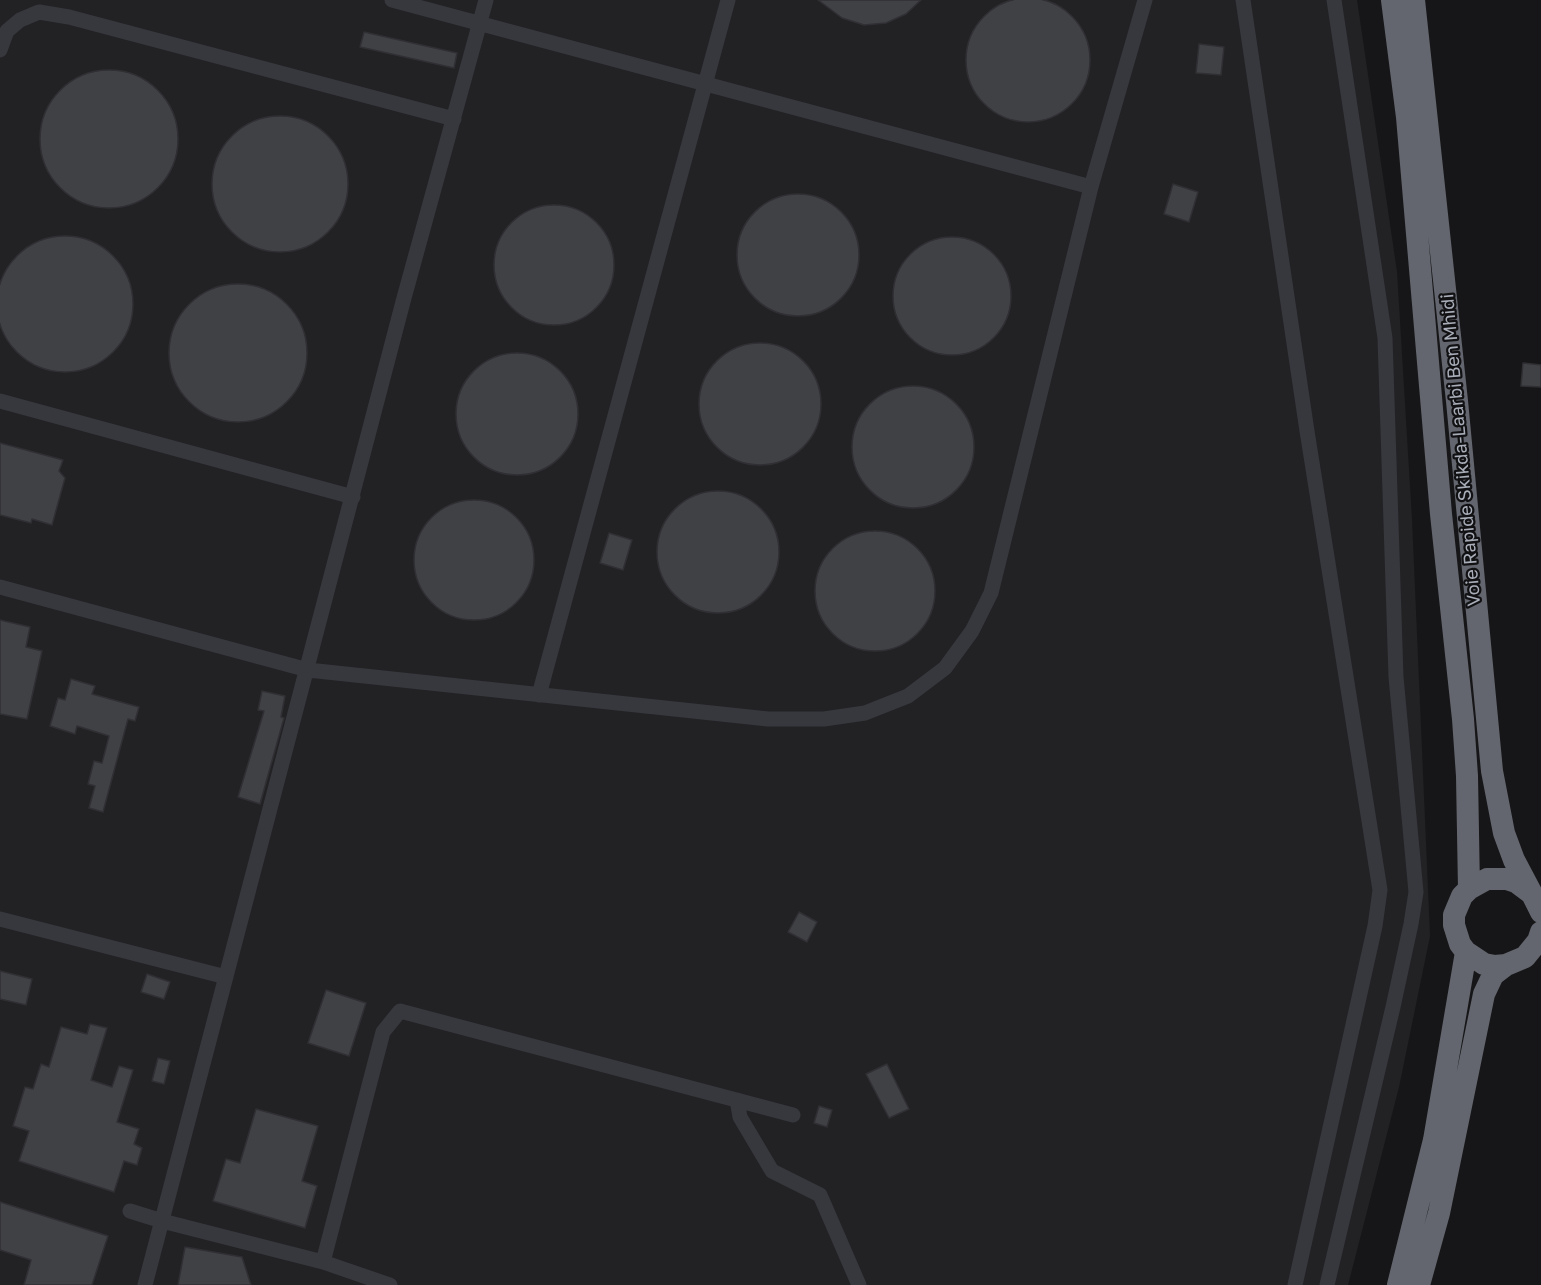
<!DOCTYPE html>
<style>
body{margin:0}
canvas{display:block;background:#161618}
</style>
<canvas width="1541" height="1285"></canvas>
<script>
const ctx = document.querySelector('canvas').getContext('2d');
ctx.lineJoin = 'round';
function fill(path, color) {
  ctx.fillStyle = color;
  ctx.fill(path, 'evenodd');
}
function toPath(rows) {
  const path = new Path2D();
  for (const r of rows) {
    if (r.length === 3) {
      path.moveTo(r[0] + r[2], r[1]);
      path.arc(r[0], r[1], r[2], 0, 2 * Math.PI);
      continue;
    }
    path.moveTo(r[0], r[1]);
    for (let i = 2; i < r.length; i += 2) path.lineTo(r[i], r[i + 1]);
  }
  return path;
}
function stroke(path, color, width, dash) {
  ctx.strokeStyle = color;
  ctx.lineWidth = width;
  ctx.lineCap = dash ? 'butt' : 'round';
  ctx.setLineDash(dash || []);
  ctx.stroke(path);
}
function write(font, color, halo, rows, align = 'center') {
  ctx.font = font + ' "Golos Text",sans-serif';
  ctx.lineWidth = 4.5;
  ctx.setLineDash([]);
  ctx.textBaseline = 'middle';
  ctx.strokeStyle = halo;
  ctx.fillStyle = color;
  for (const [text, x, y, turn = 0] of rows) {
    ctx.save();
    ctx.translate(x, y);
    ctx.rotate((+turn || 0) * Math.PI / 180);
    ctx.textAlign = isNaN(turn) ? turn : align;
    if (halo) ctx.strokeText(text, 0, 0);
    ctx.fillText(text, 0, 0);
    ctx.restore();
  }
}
const built = toPath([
 [0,0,1357,0,1397,272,1412,520,1430,936,1399,1087,1348,1285,0,1285]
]);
const building = toPath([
 [1028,60,62],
 [818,0,921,0,906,14,886,23,864,25,842,18,818,0],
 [364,32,457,53,454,68,360,47,364,32],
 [1199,44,1224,47,1221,75,1196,73,1199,44],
 [109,139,69],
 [280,184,68],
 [1173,184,1198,192,1189,222,1164,214,1173,184],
 [798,255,61],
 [554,265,60],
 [65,304,68],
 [952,296,59],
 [238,353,69],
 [760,404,61],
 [517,414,61],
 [1523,363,1541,365,1541,387,1521,386,1523,363],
 [913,447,61],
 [0,443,63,460,59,471,65,478,52,525,32,519,31,523,0,515,0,443],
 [718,552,61],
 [474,560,60],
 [875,591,60],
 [609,533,632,540,623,570,600,563,609,533],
 [0,620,30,627,26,647,42,651,27,719,0,714,0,620],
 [71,679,95,686,92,694,139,707,135,721,128,719,103,812,89,808,95,786,88,784,94,761,102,763,109,736,77,726,75,734,50,726,58,698,65,700,71,679],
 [262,691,285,696,281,717,284,718,260,804,238,797,264,711,258,710,262,691],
 [799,912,817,922,807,942,788,932,799,912],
 [0,971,32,979,26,1005,0,999,0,971],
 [147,974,170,982,164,999,141,992,147,974],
 [326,990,366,1003,349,1056,308,1043,326,990],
 [90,1024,107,1028,91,1080,112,1087,119,1066,133,1070,117,1122,139,1129,134,1144,142,1148,137,1165,124,1161,114,1192,19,1161,29,1131,13,1126,25,1087,33,1089,41,1064,49,1067,61,1027,87,1034,90,1024],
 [158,1058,170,1061,164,1084,152,1081,158,1058],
 [887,1064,909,1109,889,1118,866,1074,887,1064],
 [819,1106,832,1110,827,1127,814,1123,819,1106],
 [256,1109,318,1126,302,1181,317,1186,305,1228,213,1201,226,1159,240,1163,256,1109],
 [0,1202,108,1236,92,1285,24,1285,31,1260,0,1250,0,1202],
 [185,1247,242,1257,251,1285,178,1285,185,1247]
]);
const minor = toPath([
 [392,0,1091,187],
 [1243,0,1307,431,1380,890,1375,926,1295,1285],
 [0,50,7,31,20,20,39,12,69,17,454,119],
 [0,401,353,497],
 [0,587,308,670,768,719,824,719,865,713,908,696,945,668,972,631,991,593,1091,187,1145,0],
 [539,695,728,0],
 [0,919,226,977],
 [737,1100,740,1117,772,1171,820,1195,859,1285],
 [130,1211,162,1221,323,1262,390,1285],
 [323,1262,383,1032,400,1011,793,1115],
 [145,1285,404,298,486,0],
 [1327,1285,1393,1007,1411,924,1416,892,1396,677,1385,338,1334,0]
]);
const highway = toPath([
 [1392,0,1407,117,1441,514,1463,719,1467,776,1469,889],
 [1414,0,1457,401,1492,771,1504,833,1514,860,1532,894],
 [1541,912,1532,894,1516,882,1507,879,1487,879,1469,889,1462,896,1454,915,1454,925,1460,944,1466,952,1484,964,1495,966,1506,965,1525,957,1538,941,1541,932],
 [1398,1285,1434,1140,1466,952],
 [1419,1285,1439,1213,1484,994,1493,975,1506,965]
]);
const streetNames = [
 ["Voie Rapide Skikda-Laarbi Ben Mhidi",1461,450,-95]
];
fill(built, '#222225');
fill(building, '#404145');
stroke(building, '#303034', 1.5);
stroke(minor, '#37383d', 15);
stroke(highway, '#63666e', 22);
write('18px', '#a8adb8', '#111113', streetNames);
</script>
